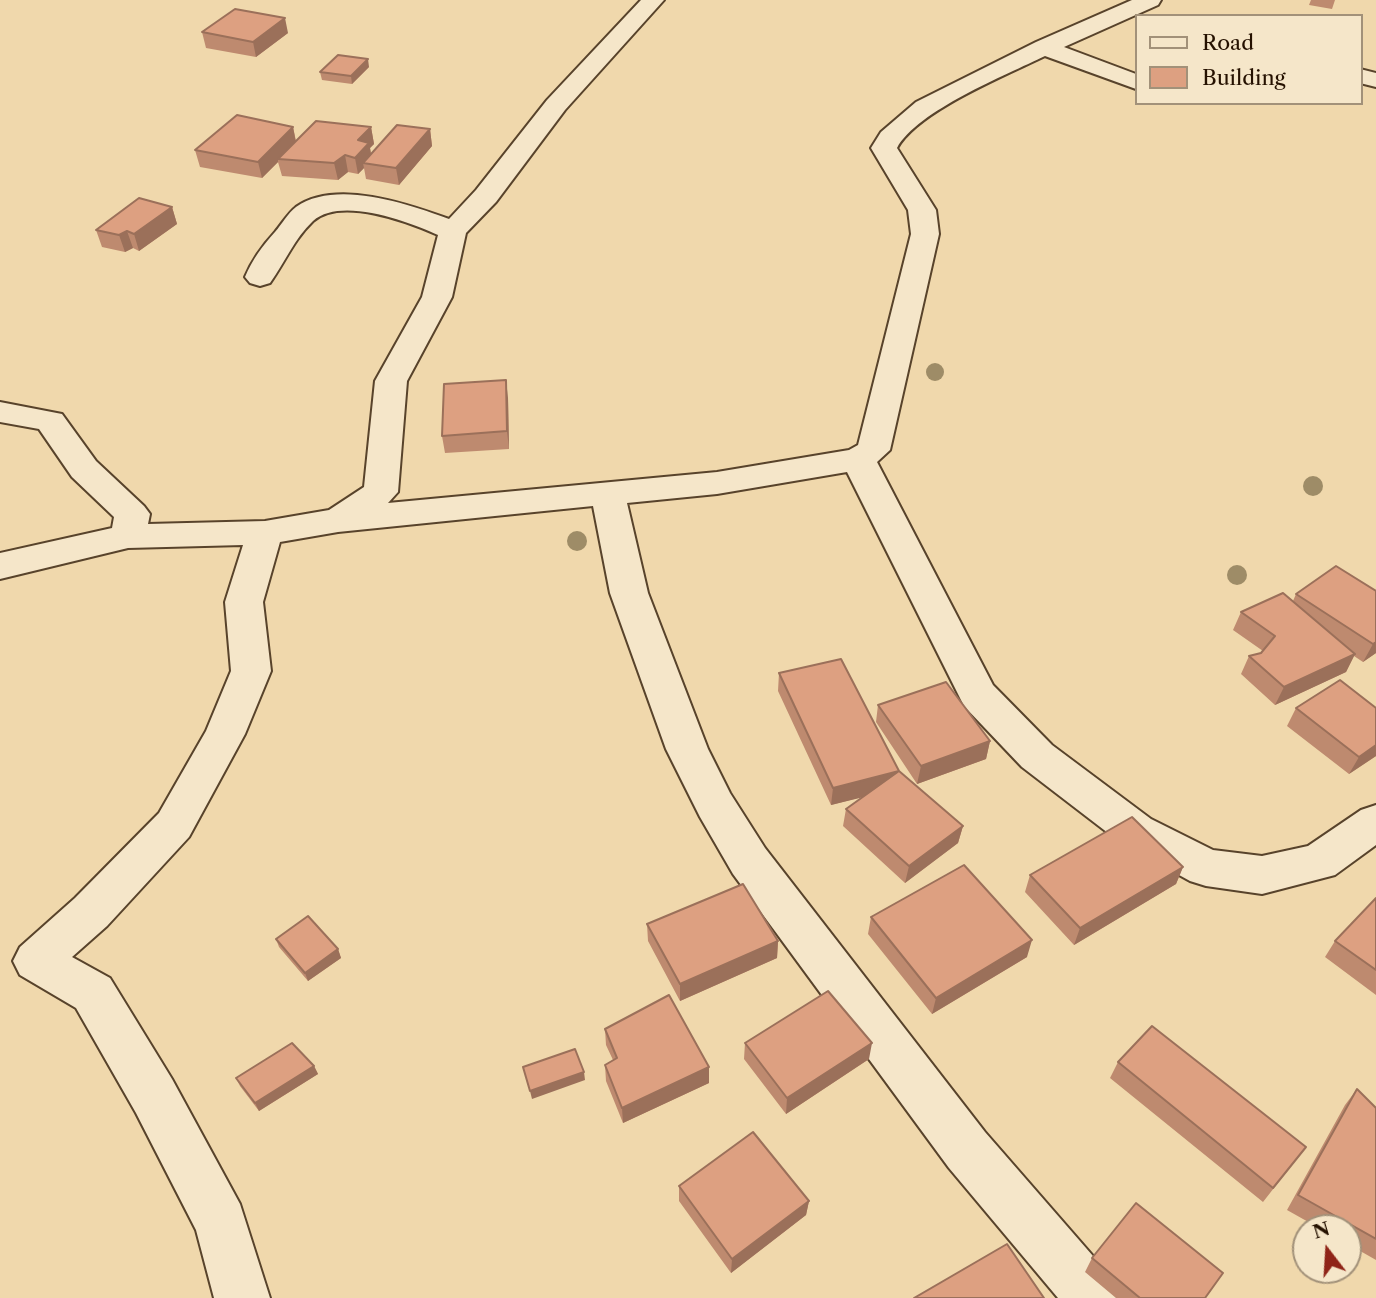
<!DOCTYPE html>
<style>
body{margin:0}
#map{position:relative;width:1376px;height:1298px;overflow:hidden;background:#f0d8ac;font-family:"Libre Caslon Text",serif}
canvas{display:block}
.legend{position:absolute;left:1135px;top:14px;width:228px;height:91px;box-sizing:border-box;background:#f5e6c9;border:2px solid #a29179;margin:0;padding:9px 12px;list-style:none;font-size:21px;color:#251100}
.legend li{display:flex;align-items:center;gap:14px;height:35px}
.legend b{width:35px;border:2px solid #a29179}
.north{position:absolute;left:1292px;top:1214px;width:70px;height:70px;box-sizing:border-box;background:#f5e6c9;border:2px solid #a29179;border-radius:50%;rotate:343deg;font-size:19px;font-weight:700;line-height:28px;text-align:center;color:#251100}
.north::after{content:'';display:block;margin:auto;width:24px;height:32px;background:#8f2418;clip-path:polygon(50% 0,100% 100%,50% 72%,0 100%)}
</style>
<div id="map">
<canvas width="1376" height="1298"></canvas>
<ul class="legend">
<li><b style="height:9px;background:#f5e6c9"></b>Road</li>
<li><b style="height:19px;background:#dda081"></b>Building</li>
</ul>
<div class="north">N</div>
</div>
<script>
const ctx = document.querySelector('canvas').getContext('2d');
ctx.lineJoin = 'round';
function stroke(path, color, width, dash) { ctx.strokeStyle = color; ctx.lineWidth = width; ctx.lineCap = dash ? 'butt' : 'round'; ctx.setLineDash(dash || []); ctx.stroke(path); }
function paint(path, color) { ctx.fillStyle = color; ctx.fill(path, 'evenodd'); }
const minor = new Path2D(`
 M 641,0 L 664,0 L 565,110 L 496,202 L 466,233 L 452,297 L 407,381 L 398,492 L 388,503 L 717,472 L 849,450 L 858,445 L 911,234 L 908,210 L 871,148 L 881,132 L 916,102 L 1036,42 L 1132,0 L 1161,0 L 1158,5 L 1064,47 L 1136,74 L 1136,89 L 1045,56 C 1006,75 917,111 897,148 L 936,210 L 939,234 L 890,450 L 877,462 L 993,685 L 1052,745 L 1151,819 L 1213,850 L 1262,856 L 1308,846 L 1361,810 L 1376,805 L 1376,845 L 1335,875 L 1262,894 L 1206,886 L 1190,881 L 1121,843 L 1022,767 L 964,706 L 847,472 L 717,494 L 627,503 L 648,593 L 708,749 L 730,793 L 765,848 L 985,1132 L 1113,1279 L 1122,1298 L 1058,1298 L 949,1168 L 733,874 L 700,817 L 666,749 L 610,593 L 593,506 L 338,532 L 280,542 L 263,602 L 271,671 L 245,734 L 189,837 L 107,926 L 72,957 L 110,978 L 172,1079 L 240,1204 L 270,1298 L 214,1298 L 196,1230 L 136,1113 L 76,1008 L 20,975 L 13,961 L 20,947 L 75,898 L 159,813 L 206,731 L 231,671 L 225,602 L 243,545 L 128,548 L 0,579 L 0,553 L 112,528 L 114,517 L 72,477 L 39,429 L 0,422 L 0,402 L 62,414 L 96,461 L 144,506 L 150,514 L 148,524 L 265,521 L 329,510 L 364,487 L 375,381 L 422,297 L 438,235 C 409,222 341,196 313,221 C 294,239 285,262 270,283 L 260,286 L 250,283 L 245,277 C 252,260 263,245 275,232 C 282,224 288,213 296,207 C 336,179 408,204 449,219 L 476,190 L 547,100 Z
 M 1360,69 L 1376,73 L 1376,87 L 1360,83 Z`);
stroke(minor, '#58432b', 4);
paint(minor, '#f5e6c9');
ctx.fillStyle = '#9e8c67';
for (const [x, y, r] of [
 [935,372,9],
 [1313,486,10],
 [577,541,10],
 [1237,575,10]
]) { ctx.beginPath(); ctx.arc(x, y, r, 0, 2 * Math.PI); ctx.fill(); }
paint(new Path2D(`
 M 1311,0 L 1335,0 L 1332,9 L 1309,5 Z
 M 202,32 L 288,33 L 256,57 L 206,48 Z
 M 369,67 L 352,84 L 322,80 L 320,72 Z
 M 293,127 L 296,141 L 371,127 L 374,144 L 370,148 L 371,154 L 430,129 L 432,146 L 399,185 L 366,179 L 364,168 L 358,174 L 348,172 L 338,180 L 282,176 L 278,162 L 262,178 L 200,167 L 195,150 Z
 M 172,207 L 177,224 L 139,251 L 133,248 L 125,252 L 102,247 L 96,230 Z
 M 508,398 L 509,449 L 445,453 L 442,436 Z
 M 1376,591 L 1376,653 L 1363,662 L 1354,656 L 1346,672 L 1275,705 L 1241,674 L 1249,656 L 1261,653 L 1263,651 L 1233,630 L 1241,612 L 1293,601 L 1296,594 Z
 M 779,673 L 899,771 L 963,826 L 958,843 L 905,883 L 843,826 L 846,809 L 862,797 L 831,805 L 778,691 Z
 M 878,705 L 990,741 L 986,759 L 917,784 L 876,722 Z
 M 1296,708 L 1376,708 L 1376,756 L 1349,774 L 1287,726 Z
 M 1183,867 L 1176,884 L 1074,945 L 1025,892 L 1030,875 Z
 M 1376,898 L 1376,995 L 1325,957 L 1335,941 Z
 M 871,917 L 1027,957 L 932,1014 L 868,934 Z
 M 647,924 L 778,941 L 777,958 L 680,1001 L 648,941 Z
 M 276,939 L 338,949 L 341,958 L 308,981 L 279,947 Z
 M 605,1029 L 709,1083 L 623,1123 L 606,1081 L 605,1065 L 613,1060 L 606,1045 Z
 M 745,1043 L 869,1059 L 786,1114 L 744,1059 Z
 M 1118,1062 L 1306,1147 L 1263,1202 L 1110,1078 Z
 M 314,1066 L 318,1074 L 259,1111 L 240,1086 L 236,1078 Z
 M 1357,1089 L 1376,1108 L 1376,1260 L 1348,1244 L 1348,1228 L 1319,1228 L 1287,1210 L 1345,1105 Z
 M 679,1186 L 809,1201 L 806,1215 L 731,1273 L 679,1201 Z
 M 1092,1258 L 1205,1298 L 1116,1298 L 1085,1272 Z`), '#be8a6f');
paint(new Path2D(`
 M 285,18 L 288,33 L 256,57 L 253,42 Z
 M 368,59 L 369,67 L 352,84 L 351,76 Z
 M 293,127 L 296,143 L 278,159 L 278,162 L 262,178 L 258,162 Z
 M 371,127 L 374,144 L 370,148 L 372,160 L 363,163 L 364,168 L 358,174 L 355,158 L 358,140 Z
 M 430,129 L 432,146 L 399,185 L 396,168 Z
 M 345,155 L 348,172 L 338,180 L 334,163 Z
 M 172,207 L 177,224 L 139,251 L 134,234 Z
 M 127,231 L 133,248 L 125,252 L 119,235 Z
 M 506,380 L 508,398 L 509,449 L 507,431 Z
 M 1376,642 L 1376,653 L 1363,662 L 1373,644 Z
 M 1355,654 L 1346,672 L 1275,705 L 1284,687 Z
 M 990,741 L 986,759 L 917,784 L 921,766 Z
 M 1376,745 L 1376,756 L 1349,774 L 1359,757 Z
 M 899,771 L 896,789 L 831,805 L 833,788 Z
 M 963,826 L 958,843 L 905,883 L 909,866 Z
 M 1183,867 L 1176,884 L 1074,945 L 1080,928 Z
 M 1032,940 L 1027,957 L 932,1014 L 936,998 Z
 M 778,941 L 777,958 L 680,1001 L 680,984 Z
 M 338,949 L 341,958 L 308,981 L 305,973 Z
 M 872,1043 L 869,1059 L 786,1114 L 787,1098 Z
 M 314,1066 L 318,1074 L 259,1111 L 255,1103 Z
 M 709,1067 L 709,1083 L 623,1123 L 622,1108 Z
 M 584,1072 L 585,1080 L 532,1099 L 530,1091 Z
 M 809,1201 L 806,1215 L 731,1273 L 732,1259 Z`), '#9b705a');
const building = new Path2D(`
 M 235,9 L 285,18 L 253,42 L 202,32 Z
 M 338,55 L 368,59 L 351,76 L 320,72 Z
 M 237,115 L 293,127 L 258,162 L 195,150 Z
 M 316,121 L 371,127 L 358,140 L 369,143 L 355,158 L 345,155 L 334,163 L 278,159 Z
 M 397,125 L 430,129 L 396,168 L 363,163 Z
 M 139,198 L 172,207 L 134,234 L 127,231 L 119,235 L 96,230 Z
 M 506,380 L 507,431 L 442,436 L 444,384 Z
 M 1336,566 L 1376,591 L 1376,642 L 1373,644 L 1296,594 Z
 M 1283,593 L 1355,654 L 1284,687 L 1249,656 L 1261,653 L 1275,636 L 1241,612 Z
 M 841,659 L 899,771 L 833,788 L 779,673 Z
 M 1340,680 L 1376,708 L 1376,745 L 1359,757 L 1296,708 Z
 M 946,682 L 990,741 L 921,766 L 878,705 Z
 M 899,771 L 963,826 L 909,866 L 846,809 Z
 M 1132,817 L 1183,867 L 1080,928 L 1030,875 Z
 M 964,865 L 1032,940 L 936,998 L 871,917 Z
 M 743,884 L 778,941 L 680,984 L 647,924 Z
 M 1376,898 L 1376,970 L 1335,941 Z
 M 308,916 L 338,949 L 305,973 L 276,939 Z
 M 828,991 L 872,1043 L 787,1098 L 745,1043 Z
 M 669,995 L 709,1067 L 622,1108 L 605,1065 L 617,1058 L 605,1029 Z
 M 1152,1026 L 1306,1147 L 1273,1188 L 1118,1062 Z
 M 292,1043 L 314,1066 L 255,1103 L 236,1078 Z
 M 575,1049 L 584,1072 L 530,1091 L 523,1067 Z
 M 1357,1089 L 1376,1108 L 1376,1239 L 1298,1195 Z
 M 753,1132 L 809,1201 L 732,1259 L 679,1186 Z
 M 1136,1203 L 1223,1273 L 1205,1298 L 1140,1298 L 1092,1258 Z
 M 1007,1244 L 1044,1298 L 914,1298 Z`);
paint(building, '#dda081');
stroke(building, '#9b705a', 2);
</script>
